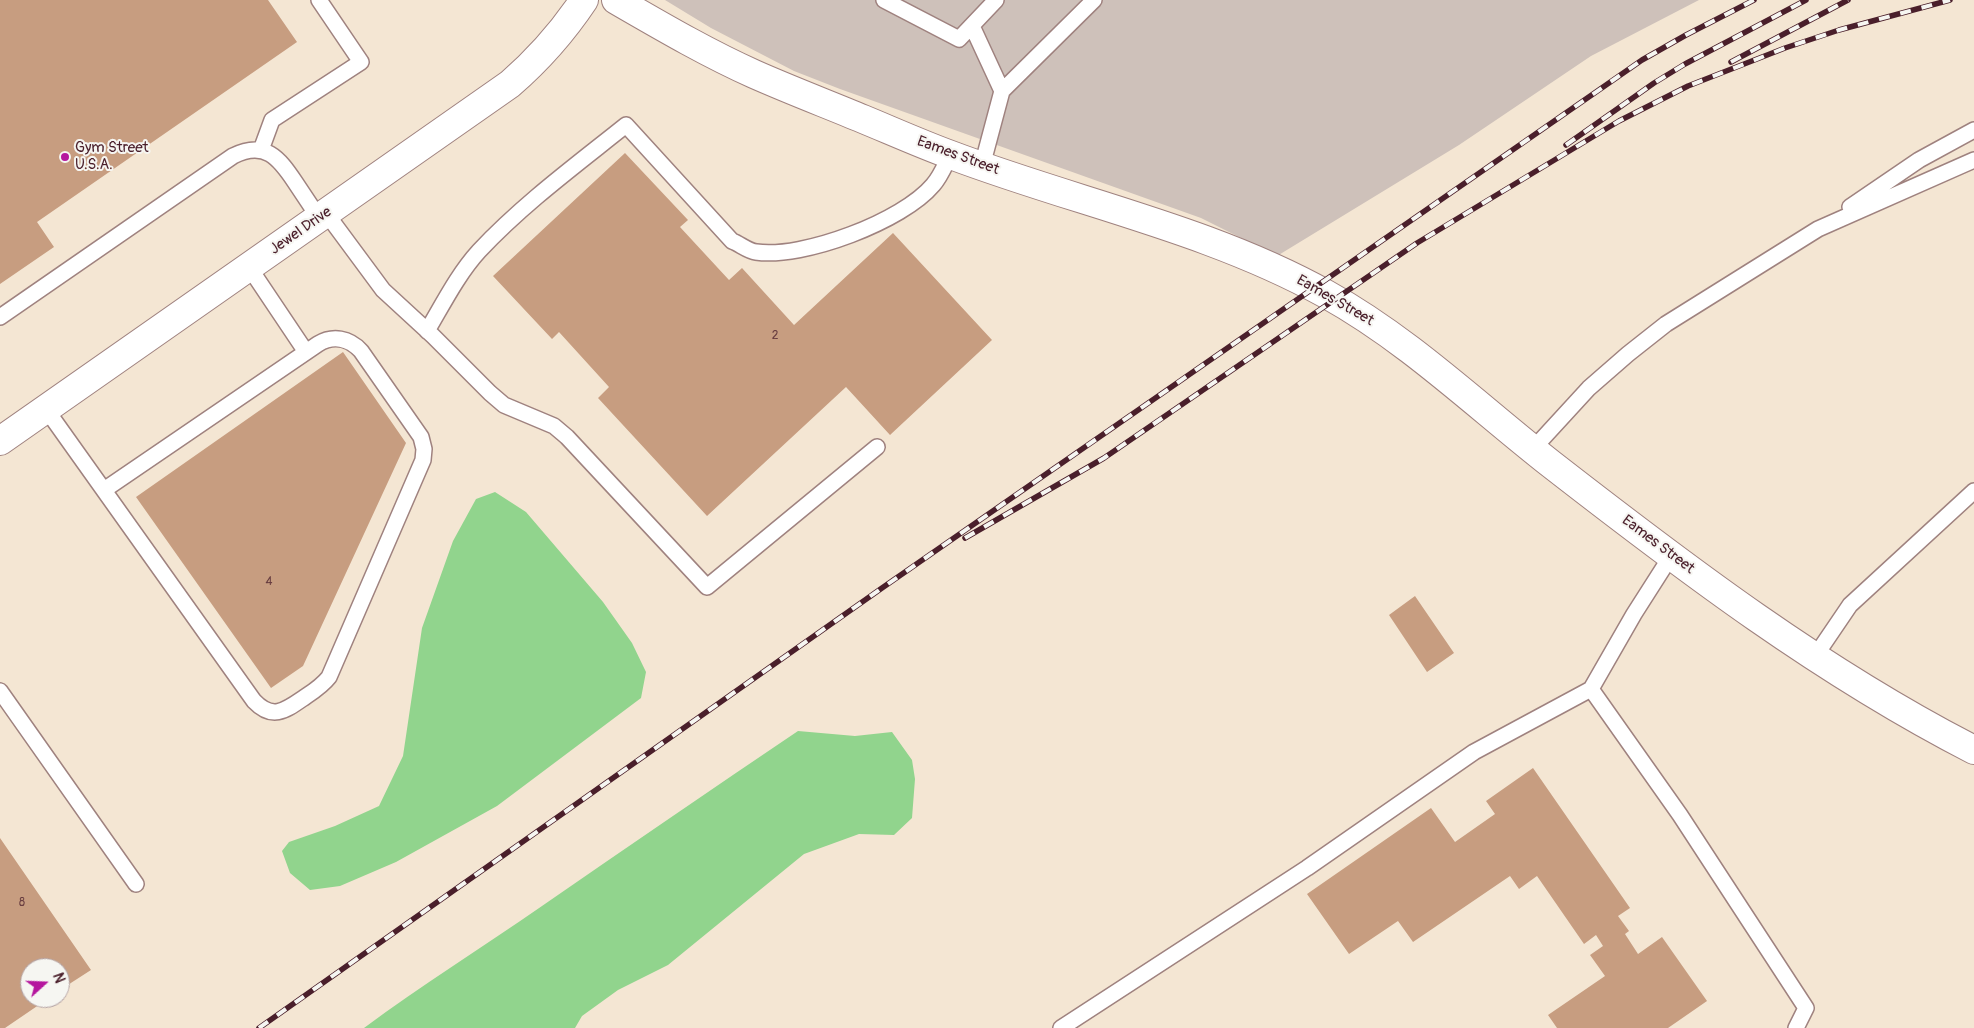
<!DOCTYPE html>
<style>
body{margin:0}
#map{position:relative;width:1974px;height:1028px;overflow:hidden;background:#f4e6d3;font-family:Pangolin,sans-serif}
canvas{display:block}
.north{position:absolute;left:20px;top:958px;width:50px;height:50px;box-sizing:border-box;background:#f6f6f2;border:1px solid #b1a0a2;border-radius:50%;rotate:70deg;font-size:14px;font-weight:700;line-height:20px;text-align:center;color:#4a1f2b}
.north::after{content:'';display:block;margin:auto;width:18px;height:22px;background:#b5179e;clip-path:polygon(50% 0,100% 100%,50% 72%,0 100%)}
</style>
<div id="map">
<canvas width="1974" height="1028"></canvas>
<div class="north">N</div>
</div>
<script>
const ctx = document.querySelector('canvas').getContext('2d');
ctx.lineJoin = 'round';
function paint(path, color) { ctx.fillStyle = color; ctx.fill(path, 'evenodd'); }
function stroke(path, color, width, dash) { ctx.strokeStyle = color; ctx.lineWidth = width; ctx.lineCap = dash ? 'butt' : 'round'; ctx.setLineDash(dash || []); ctx.stroke(path); }
function drawText(font, color, halo, rows, align = 'center') {
  ctx.font = font + ' Pangolin,sans-serif'; ctx.lineWidth = 4; ctx.setLineDash([]); ctx.textBaseline = 'middle'; ctx.strokeStyle = halo; ctx.fillStyle = color; for (const [text, x, y, turn = 0] of rows) {
    ctx.save(); ctx.translate(x, y); ctx.rotate((+turn || 0) * Math.PI / 180); ctx.textAlign = isNaN(turn) ? turn : align; if (halo) ctx.strokeText(text, 0, 0); ctx.fillText(text, 0, 0); ctx.restore();
  }
}
paint(new Path2D(`
 M 665,0 L 1699,0 L 1591,56 L 1459,145 L 1277,256 L 1201,218 L 840,89 L 794,71 L 711,28 Z`), '#cec1ba');
paint(new Path2D(`
 M 495,492 L 526,512 L 603,602 L 632,643 L 646,672 L 641,698 L 497,806 L 396,862 L 340,886 L 310,890 L 290,873 L 282,851 L 289,842 L 335,826 L 379,806 L 403,756 L 422,628 L 453,541 L 476,499 Z
 M 798,731 L 855,736 L 892,732 L 912,760 L 915,779 L 912,818 L 894,835 L 859,834 L 804,854 L 668,965 L 618,990 L 582,1016 L 575,1028 L 364,1028 C 422,985 483,947 542,906 C 627,847 712,789 798,731 Z`), '#91d48d');
paint(new Path2D(`
 M 0,0 L 268,0 L 297,42 L 37,222 L 54,247 L 0,284 Z
 M 625,153 L 688,220 L 680,227 L 729,280 L 742,268 L 794,325 L 893,233 L 992,340 L 890,435 L 846,387 L 707,516 L 598,398 L 609,387 L 559,332 L 552,339 L 493,276 Z
 M 343,352 L 406,443 L 303,666 L 271,688 L 136,497 Z
 M 1415,596 L 1454,653 L 1427,672 L 1389,615 Z
 M 1533,768 L 1630,908 L 1618,916 L 1629,931 L 1625,934 L 1638,954 L 1662,937 L 1707,1001 L 1668,1028 L 1557,1028 L 1548,1015 L 1605,976 L 1590,955 L 1603,946 L 1596,935 L 1584,944 L 1537,876 L 1519,889 L 1510,876 L 1413,942 L 1398,921 L 1349,954 L 1307,894 L 1431,808 L 1455,842 L 1495,814 L 1486,801 Z
 M 0,838 L 91,970 L 60,990 L 60,968 L 30,968 L 30,998 L 49,998 L 5,1028 L 0,1028 Z`), '#c79d80');
const service = new Path2D(`
 M 884,0 L 959,39 L 996,0
 M 972,26 L 1002,91 L 982,166
 M 1002,91 L 1094,0
 M 261,150 L 272,120 L 361,62 L 319,0
 M 1850,207 L 1919,160 L 1974,130
 M 326,213 L 383,290 L 433,336 L 490,393 L 504,405 L 554,426 L 567,437 L 707,587 L 877,447
 M 249,267 L 306,352
 M 0,317 L 233,156 C 265,140 279,158 295,182 C 303,194 311,206 319,218
 M 427,331 C 443,304 458,274 479,251 C 523,204 576,165 626,125 L 732,241 C 740,244 748,251 756,252 C 803,259 903,221 933,185 C 941,176 945,165 950,155
 M 46,409 L 254,701 C 273,721 286,710 305,697 C 314,691 322,686 329,677 L 423,460 L 424,449 L 421,437 L 361,351 C 349,338 333,335 318,344 L 104,490
 M 1533,449 L 1589,388 L 1628,354 L 1666,324 L 1818,229 L 1974,160
 M 1671,556 L 1634,614 L 1591,689 L 1680,815 L 1806,1008 L 1796,1028
 M 1814,658 L 1850,605 L 1974,491
 M 0,691 L 136,884
 M 1061,1028 L 1307,868 L 1474,752 L 1591,689`);
const minor = new Path2D(`
 M 0,441 L 510,84 C 540,58 562,33 584,0`);
const secondary = new Path2D(`
 M 616,0 C 661,26 707,53 754,74 C 790,90 827,104 863,119 C 892,131 921,144 951,155 C 1075,202 1209,229 1326,294 C 1409,340 1477,406 1551,464 C 1686,569 1822,672 1974,750`);
stroke(service, '#9f827f', 18);
stroke(minor, '#9f827f', 30);
stroke(secondary, '#9f827f', 30);
stroke(service, '#fff', 15);
stroke(minor, '#fff', 28);
stroke(secondary, '#fff', 28);
const rail = new Path2D(`
 M 1731,62 L 1848,0
 M 1566,145 L 1654,83 L 1685,64 L 1806,0
 M 965,538 L 1104,458 L 1417,243 L 1619,121 L 1688,86 L 1785,48 L 1839,30 L 1950,0
 M 259,1028 L 882,588 L 1642,60 L 1686,35 L 1754,0`);
stroke(rail, '#4a1f2b', 5.5);
stroke(rail, '#f6f6f2', 4, [11]);
for (const [x, y, r, color] of [
 [65,157,5,"#b5179e"]
]) { const dot = new Path2D(); dot.arc(x, y, r, 0, 2 * Math.PI); ctx.fillStyle = color; ctx.fill(dot); stroke(dot, '#f6f6f2', 2); }
drawText('12px', '#693e40', null, [
 ["2",775,336],
 ["4",269,582],
 ["8",22,903]
]);
drawText('15px', '#4a1f2b', '#f6f6f2', [
 ["Gym Street",75,148],
 ["U.S.A.",75,165]
], 'left');
drawText('15px', '#4a1f2b', '#f6f6f2', [
 ["Eames Street",958,156,20],
 ["Jewel Drive",301,231,-35],
 ["Eames Street",1335,301,30],
 ["Eames Street",1658,545,37]
]);
</script>
